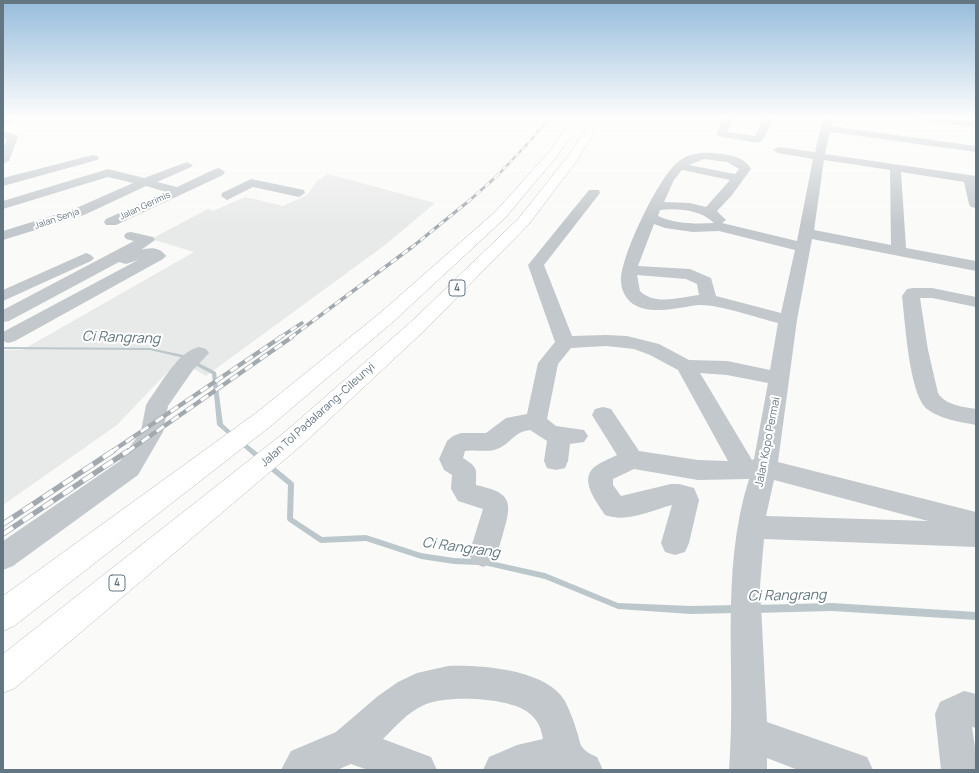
<!DOCTYPE html>
<meta charset="utf-8">
<style>
body{margin:0}
#map{position:relative;width:979px;height:773px;overflow:hidden;background:#fafaf8;font-family:Manrope,sans-serif}
canvas{display:block}
.frame{position:absolute;inset:0;border:4px solid #657683;pointer-events:none}
</style>
<div id="map">
<canvas width="979" height="773"></canvas>
<div class="frame"></div>
</div>
<script>
const ctx = document.querySelector('canvas').getContext('2d');
ctx.lineJoin = 'round';
function paint(path, color) { ctx.fillStyle = color; ctx.fill(path, 'evenodd'); }
function stroke(path, color, width, dash) { ctx.strokeStyle = color; ctx.lineWidth = width; ctx.lineCap = dash ? 'butt' : 'round'; ctx.setLineDash(dash || []); ctx.stroke(path); }
function drawText(font, color, halo, rows, align = 'center') {
  ctx.font = font + ' Manrope,sans-serif'; ctx.lineWidth = 4; ctx.setLineDash([]); ctx.textBaseline = 'middle'; ctx.strokeStyle = halo; ctx.fillStyle = color; for (const [text, x, y, turn = 0] of rows) {
    ctx.save(); ctx.translate(x, y); ctx.rotate((+turn || 0) * Math.PI / 180); ctx.textAlign = isNaN(turn) ? turn : align; if (halo) ctx.strokeText(text, 0, 0); ctx.fillText(text, 0, 0); ctx.restore();
  }
}
paint(new Path2D(`
 M 328,174 L 435,203 L 385,245 L 206,376 L 179,360 L 117,425 L 3,505 L 3,350 L 22,350 L 194,252 L 151,239 L 208,209 L 213,211 L 245,197 L 283,206 L 307,195 L 317,181 Z`), '#e8e9e9');
paint(new Path2D(`
 M 3,347 L 150,348 L 183,355 L 216,372 L 223,424 L 236,436 L 235,437 L 231,437 L 217,425 L 212,374 L 180,357 L 150,350 L 3,349 Z
 M 241,440 L 243,441 L 263,457 L 264,459 L 263,461 L 259,461 L 239,443 L 238,442 L 239,441 Z
 M 266,463 L 270,463 L 293,482 L 294,484 L 293,518 L 322,537 L 366,535 L 421,553 L 454,558 L 478,559 L 480,560 L 481,562 L 480,564 L 478,565 L 454,564 L 421,559 L 366,541 L 321,543 L 319,542 L 288,521 L 287,519 L 288,485 L 266,467 L 265,465 Z
 M 486,560 L 545,573 L 618,603 L 691,606 L 736,605 L 739,607 L 740,609 L 739,611 L 736,613 L 691,614 L 618,609 L 545,579 L 484,565 L 483,563 L 484,561 Z
 M 832,603 L 976,612 L 976,620 L 832,611 L 754,613 L 751,611 L 750,609 L 751,607 L 754,605 Z`), '#bbc7cb');
const highway = new Path2D(`
 M 573,118 L 583,118 L 557,156 L 505,218 L 394,321 L 272,425 L 14,626 L 3,631 L 3,596 L 256,413 L 380,313 L 495,212 L 549,152 Z
 M 593,118 L 603,118 L 578,159 L 529,224 L 426,329 L 303,444 L 15,688 L 3,693 L 3,654 L 285,432 L 412,321 L 519,218 L 569,155 Z`);
stroke(highway, '#b4b9bd', 1);
paint(new Path2D(`
 M 22,118 L 20,120 L 3,125 L 3,119 Z
 M 722,118 L 732,118 L 728,132 L 755,136 L 764,118 L 774,118 L 763,140 L 758,143 L 718,136 L 717,134 Z
 M 823,118 L 833,118 L 831,126 L 976,146 L 976,152 L 830,132 L 825,154 L 976,176 L 976,208 L 971,207 L 969,204 L 964,182 L 901,172 L 906,248 L 976,261 L 976,271 L 812,239 L 797,320 L 778,462 L 976,512 L 976,547 L 764,539 L 760,586 L 767,722 L 867,757 L 873,770 L 798,770 L 767,758 L 767,770 L 729,770 C 737,672 719,574 749,479 L 698,480 L 634,469 L 613,479 L 613,485 L 621,496 L 671,484 L 679,484 L 694,488 L 699,500 L 689,543 L 685,552 L 675,555 L 665,552 L 661,543 L 672,505 C 649,511 628,523 605,515 C 596,501 577,478 597,465 C 603,461 611,458 617,455 L 592,415 L 595,409 L 603,407 L 611,409 L 639,451 L 698,460 L 728,461 L 678,370 L 650,355 L 634,349 L 606,346 L 571,348 L 558,364 L 547,419 L 556,426 L 584,430 L 588,436 L 584,442 L 570,444 L 568,461 L 565,468 L 556,470 L 547,468 L 544,461 L 547,441 L 530,430 C 513,432 511,444 497,449 C 487,453 475,449 465,451 L 463,458 C 479,468 476,469 476,485 C 507,492 514,498 504,530 C 501,541 498,552 493,563 L 483,567 L 473,563 L 469,554 L 483,509 L 458,501 L 451,489 L 452,475 L 444,470 L 439,459 L 447,441 L 453,436 L 461,433 L 486,433 L 506,418 L 527,414 L 538,363 L 555,342 L 528,265 L 589,190 L 599,190 L 600,193 L 544,265 L 572,336 L 606,335 L 627,336 L 659,344 L 689,360 L 727,361 L 770,370 L 778,323 C 758,318 718,304 699,305 C 679,307 652,316 633,304 C 626,299 621,290 621,281 C 620,257 660,174 679,161 C 692,151 708,152 723,154 C 734,156 745,158 751,169 L 732,195 L 717,211 L 726,220 L 722,223 L 797,241 L 813,159 L 778,153 L 773,150 L 778,147 L 815,152 ZM 704,159 L 727,162 L 739,169 L 735,174 L 689,165 ZM 824,160 L 890,170 L 891,245 L 814,230 ZM 682,170 L 730,180 L 706,207 L 690,203 L 664,202 L 674,180 ZM 660,210 C 678,208 701,210 714,223 C 695,224 676,224 658,216 ZM 654,224 L 665,228 L 693,232 L 719,231 L 795,250 L 781,313 L 716,296 L 711,278 L 690,269 L 638,266 ZM 637,275 L 686,279 L 697,284 L 699,295 C 680,297 655,306 640,291 ZM 700,373 L 727,375 L 768,383 L 754,459 L 752,460 ZM 774,480 L 928,521 L 766,516 Z
 M 914,118 L 944,118 L 974,122 L 976,123 L 976,127 L 919,121 Z
 M 3,131 L 17,135 L 18,137 L 9,161 L 3,164 L 3,148 L 7,139 L 3,137 Z
 M 93,155 L 97,156 L 99,158 L 97,160 L 3,186 L 3,178 Z
 M 187,162 L 193,165 L 191,167 L 157,182 L 177,187 L 215,169 L 219,168 L 225,172 L 223,175 L 116,225 L 106,225 L 104,222 L 106,219 L 166,192 L 146,186 L 84,215 L 3,240 L 3,231 L 74,209 L 133,183 L 108,177 L 3,209 L 3,201 L 108,169 L 144,178 Z
 M 251,179 L 304,190 L 305,193 L 299,197 L 253,187 L 227,200 L 221,196 L 222,193 Z
 M 131,232 L 153,237 L 155,240 L 141,250 C 150,247 160,247 166,256 L 163,259 L 15,341 L 8,343 L 3,341 L 3,332 L 138,260 L 126,264 L 119,262 L 9,321 L 3,322 L 3,310 L 134,241 L 126,239 L 124,236 L 126,233 Z
 M 86,253 L 91,255 L 94,258 L 91,261 L 3,301 L 3,290 Z
 M 913,288 L 932,288 L 976,297 L 976,307 L 932,298 L 920,298 L 928,350 L 938,393 C 945,405 963,407 976,409 L 976,425 C 960,422 940,419 927,409 C 909,394 905,320 902,296 L 907,289 Z
 M 199,347 L 206,349 L 209,353 L 193,370 L 168,406 L 163,432 L 138,475 L 13,566 L 3,570 L 3,541 L 120,461 L 141,431 L 146,405 L 149,400 C 162,383 177,352 199,347 Z
 M 448,666 C 481,665 546,669 565,701 C 570,711 574,722 577,732 C 579,736 579,743 582,747 C 586,752 592,755 597,757 L 603,770 L 483,770 L 489,757 L 517,745 L 543,739 C 541,728 538,720 529,713 C 510,697 444,694 422,706 C 407,713 395,727 383,739 L 431,757 L 437,770 L 368,770 L 351,764 L 337,770 L 281,770 L 291,751 L 336,732 L 378,696 L 398,682 L 417,673 Z
 M 964,691 L 976,694 L 976,728 L 972,727 L 976,754 L 976,770 L 941,770 L 935,714 L 940,702 Z`), '#c3c8cc');
paint(highway, '#fff');
const railFar4 = new Path2D(`
 M 497,176 L 531,140 L 549,118`);
const railFar3 = new Path2D(`
 M 411,248 L 470,200 L 498,175`);
const railFar2 = new Path2D(`
 M 279,338 L 302,323
 M 290,338 L 412,247`);
const railFar1 = new Path2D(`
 M 111,452 L 281,337
 M 127,452 L 292,337`);
const rail = new Path2D(`
 M 3,524 L 113,451
 M 3,534 L 128,451`);
stroke(railFar4, '#a2aab0', 2.5);
stroke(railFar3, '#a2aab0', 3);
stroke(railFar2, '#a2aab0', 3.5);
stroke(railFar1, '#a2aab0', 4.5);
stroke(rail, '#a2aab0', 5.5);
stroke(railFar4, '#fff', 1.5, [4.5]);
stroke(railFar3, '#fff', 2, [6]);
stroke(railFar2, '#fff', 2.5, [7]);
stroke(railFar1, '#fff', 3, [9]);
stroke(rail, '#fff', 4, [12]);
const sky = ctx.createLinearGradient(0, 0, 0, 226);
sky.addColorStop(0, '#96bcdc');
sky.addColorStop(0.52, '#fdfdfc');
sky.addColorStop(1, '#fdfdfc00');
ctx.fillStyle = sky;
ctx.fillRect(0, 0, 979, 226);
drawText('9px', '#657683', '#fff', [
 ["Jalan Gerimis",145,206,-25],
 ["Jalan Senja",57,219,-19]
]);
for (const [x, y, w] of [
 [457,288,16],
 [117,583,16]
]) { const box = new Path2D(); box.roundRect(x - w / 2, y - 8, w, 16, 3); ctx.fillStyle = '#fff'; ctx.fill(box); stroke(box, '#657683', 1); }
drawText('bold 10px', '#657683', null, [
 ["4",457,288],
 ["4",117,583]
]);
drawText('11px', '#657683', '#fff', [
 ["Jalan Tol Padalarang–Cileunyi",318,415,-42],
 ["Jalan Kopo Permai",768,442,-79]
]);
drawText('italic 14px', '#60757c', '#fff', [
 ["Ci Rangrang",121,338,2],
 ["Ci Rangrang",461,548,8],
 ["Ci Rangrang",787,596,-1]
]);
</script>
